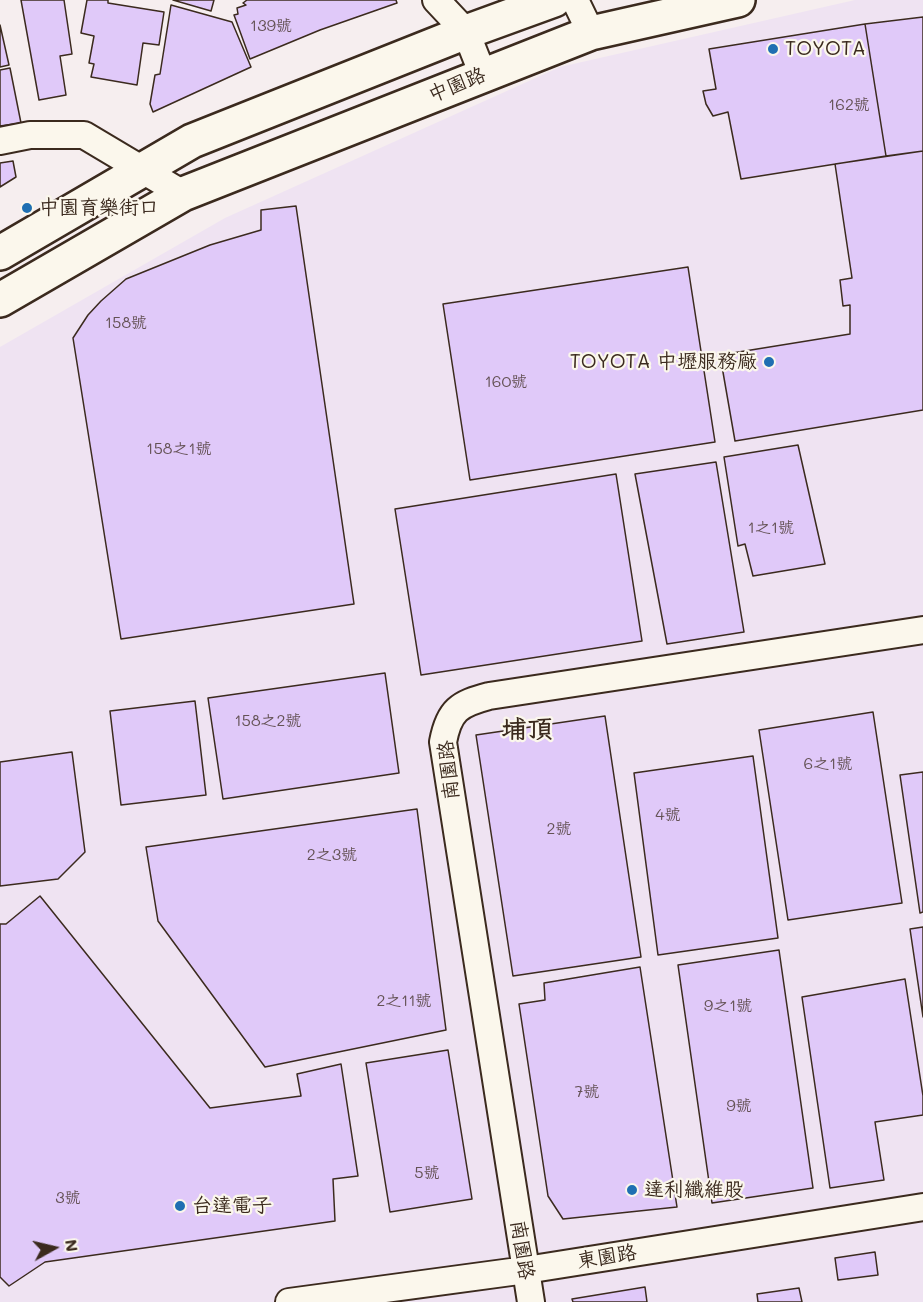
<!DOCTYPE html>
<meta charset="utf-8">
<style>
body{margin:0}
#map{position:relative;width:923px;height:1302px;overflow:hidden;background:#f6eeef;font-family:Mali,sans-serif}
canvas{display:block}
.north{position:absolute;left:24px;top:1218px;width:60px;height:60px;-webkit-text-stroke:4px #fbf7ec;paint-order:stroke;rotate:82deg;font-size:16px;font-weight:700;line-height:24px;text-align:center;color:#3b2a1e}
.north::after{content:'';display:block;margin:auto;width:21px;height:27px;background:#3b2a1e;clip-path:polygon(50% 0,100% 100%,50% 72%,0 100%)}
</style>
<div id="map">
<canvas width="923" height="1302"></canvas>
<div class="north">N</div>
</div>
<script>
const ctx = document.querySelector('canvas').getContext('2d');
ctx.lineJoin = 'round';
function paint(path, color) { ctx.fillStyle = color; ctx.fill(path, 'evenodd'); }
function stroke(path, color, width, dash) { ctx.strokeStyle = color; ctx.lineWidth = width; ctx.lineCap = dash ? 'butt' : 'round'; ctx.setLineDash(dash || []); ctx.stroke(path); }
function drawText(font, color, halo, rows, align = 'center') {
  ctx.font = font + ' Mali,"LXGW WenKai TC",sans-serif'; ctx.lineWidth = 4.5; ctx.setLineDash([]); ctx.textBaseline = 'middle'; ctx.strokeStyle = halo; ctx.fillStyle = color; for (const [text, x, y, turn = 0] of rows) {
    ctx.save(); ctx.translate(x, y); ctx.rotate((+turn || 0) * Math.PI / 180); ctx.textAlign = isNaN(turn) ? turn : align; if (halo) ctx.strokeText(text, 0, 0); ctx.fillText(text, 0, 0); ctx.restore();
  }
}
paint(new Path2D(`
 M 855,0 L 923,0 L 923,1302 L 0,1302 L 0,347 L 225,218 L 560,67 Z`), '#efe3f2');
const building = new Path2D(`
 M 21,0 L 64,0 L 72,54 L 60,56 L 66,95 L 39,100 Z
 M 87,0 L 108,0 L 108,3 L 164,12 L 159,45 L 143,43 L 137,85 L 91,77 L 94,64 L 89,63 L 94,36 L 81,33 Z
 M 173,0 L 214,0 L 211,11 Z
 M 247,0 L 396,0 L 397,3 L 320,30 L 250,59 L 234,15 L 238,14 L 237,8 L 246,5 L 243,3 Z
 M 171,5 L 232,22 L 251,67 L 153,112 L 150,104 L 155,75 L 160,74 Z
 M 923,17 L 923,151 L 886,156 L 865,24 Z
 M 865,24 L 886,156 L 741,179 L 728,112 L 713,116 L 706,104 L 703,91 L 716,89 L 709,49 Z
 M 0,25 L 9,65 L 0,67 Z
 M 10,68 L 21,123 L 0,126 L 0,70 Z
 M 923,151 L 923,410 L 735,441 L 720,355 L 850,334 L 850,305 L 843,306 L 840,280 L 852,278 L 835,164 Z
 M 13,161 L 16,177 L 0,187 L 0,163 Z
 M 296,206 L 354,604 L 121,639 L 73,338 L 88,315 L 101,301 L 126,279 L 210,245 L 261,230 L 261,210 Z
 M 688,267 L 715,442 L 470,480 L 443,304 Z
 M 798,445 L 825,564 L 753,576 L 745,544 L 738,546 L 724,457 Z
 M 716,462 L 744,632 L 667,644 L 635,474 Z
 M 616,474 L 642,641 L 421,675 L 395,509 Z
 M 385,673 L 399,773 L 223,799 L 208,698 Z
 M 195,701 L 206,795 L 121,805 L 110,711 Z
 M 873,712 L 902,903 L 788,920 L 759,730 Z
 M 605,716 L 641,957 L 513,976 L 476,735 Z
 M 72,752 L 85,852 L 58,879 L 0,886 L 0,762 Z
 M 753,756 L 778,938 L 658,955 L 634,773 Z
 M 923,772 L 923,912 L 920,913 L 900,775 Z
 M 417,809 L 446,1030 L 265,1067 L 158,921 L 146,847 Z
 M 40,896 L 210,1108 L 301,1096 L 297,1074 L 341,1064 L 358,1176 L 333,1179 L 335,1221 L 45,1262 L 9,1286 L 0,1277 L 0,924 L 6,924 Z
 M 923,927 L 923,1017 L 910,929 Z
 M 779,950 L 813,1188 L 712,1203 L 678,965 Z
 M 640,967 L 677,1207 L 563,1219 L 548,1196 L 519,1004 L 545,1000 L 544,983 Z
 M 905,979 L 923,1096 L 923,1115 L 875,1122 L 884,1180 L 830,1188 L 802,997 Z
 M 448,1050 L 472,1199 L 390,1212 L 366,1063 Z
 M 875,1252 L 878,1275 L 838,1280 L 835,1258 Z
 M 645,1287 L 647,1302 L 573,1302 L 572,1299 Z
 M 799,1288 L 802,1302 L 758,1302 L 757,1294 Z`);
paint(building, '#e0c9f9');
stroke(building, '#3b2a1e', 1.5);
const street = new Path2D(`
 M 436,0 L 466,32 L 483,75
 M 575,0 L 591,33
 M 0,141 L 30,135 L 84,135 L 183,194
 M 289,1302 L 526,1270 L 923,1207
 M 531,1302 L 443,742 C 449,710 459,704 489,696 L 923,630`);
const secondary = new Path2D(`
 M 0,253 L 192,141 L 466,32 L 554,0
 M 0,300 L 183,194 L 591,33 L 738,0`);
stroke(street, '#3b2a1e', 30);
stroke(secondary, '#3b2a1e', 38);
stroke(street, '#fbf7ec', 26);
stroke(secondary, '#fbf7ec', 33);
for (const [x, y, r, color] of [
 [773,49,6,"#1f6fb2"],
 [27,208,6,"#1f6fb2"],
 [769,362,6,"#1f6fb2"],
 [632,1190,6,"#1f6fb2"],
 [180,1206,6,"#1f6fb2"]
]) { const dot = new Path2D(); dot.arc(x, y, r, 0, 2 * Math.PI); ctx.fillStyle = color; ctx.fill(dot); stroke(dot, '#fbf7ec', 2); }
drawText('16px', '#645255', null, [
 ["139號",271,26],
 ["162號",849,105],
 ["158號",126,323],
 ["160號",506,382],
 ["158之1號",179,449],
 ["1之1號",771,528],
 ["158之2號",268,721],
 ["6之1號",828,764],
 ["4號",668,815],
 ["2號",559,829],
 ["2之3號",332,855],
 ["2之11號",404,1001],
 ["9之1號",728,1006],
 ["7號",587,1092],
 ["9號",739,1106],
 ["5號",427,1173],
 ["3號",68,1198]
]);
drawText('20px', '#3b2a1e', '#fbf7ec', [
 ["TOYOTA",785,49],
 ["中園育樂街口",39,208],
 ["TOYOTA 中壢服務廠",757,362,"right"],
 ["達利纖維股",644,1190],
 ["台達電子",192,1206]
], 'left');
drawText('20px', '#3b2a1e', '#fbf7ec', [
 ["中園路",457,85,-22],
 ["南園路",449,770,-96],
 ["南園路",522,1250,81],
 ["東園路",607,1257,-9]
]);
drawText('bold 26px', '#3b2a1e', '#fbf7ec', [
 ["埔頂",527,730]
]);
</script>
